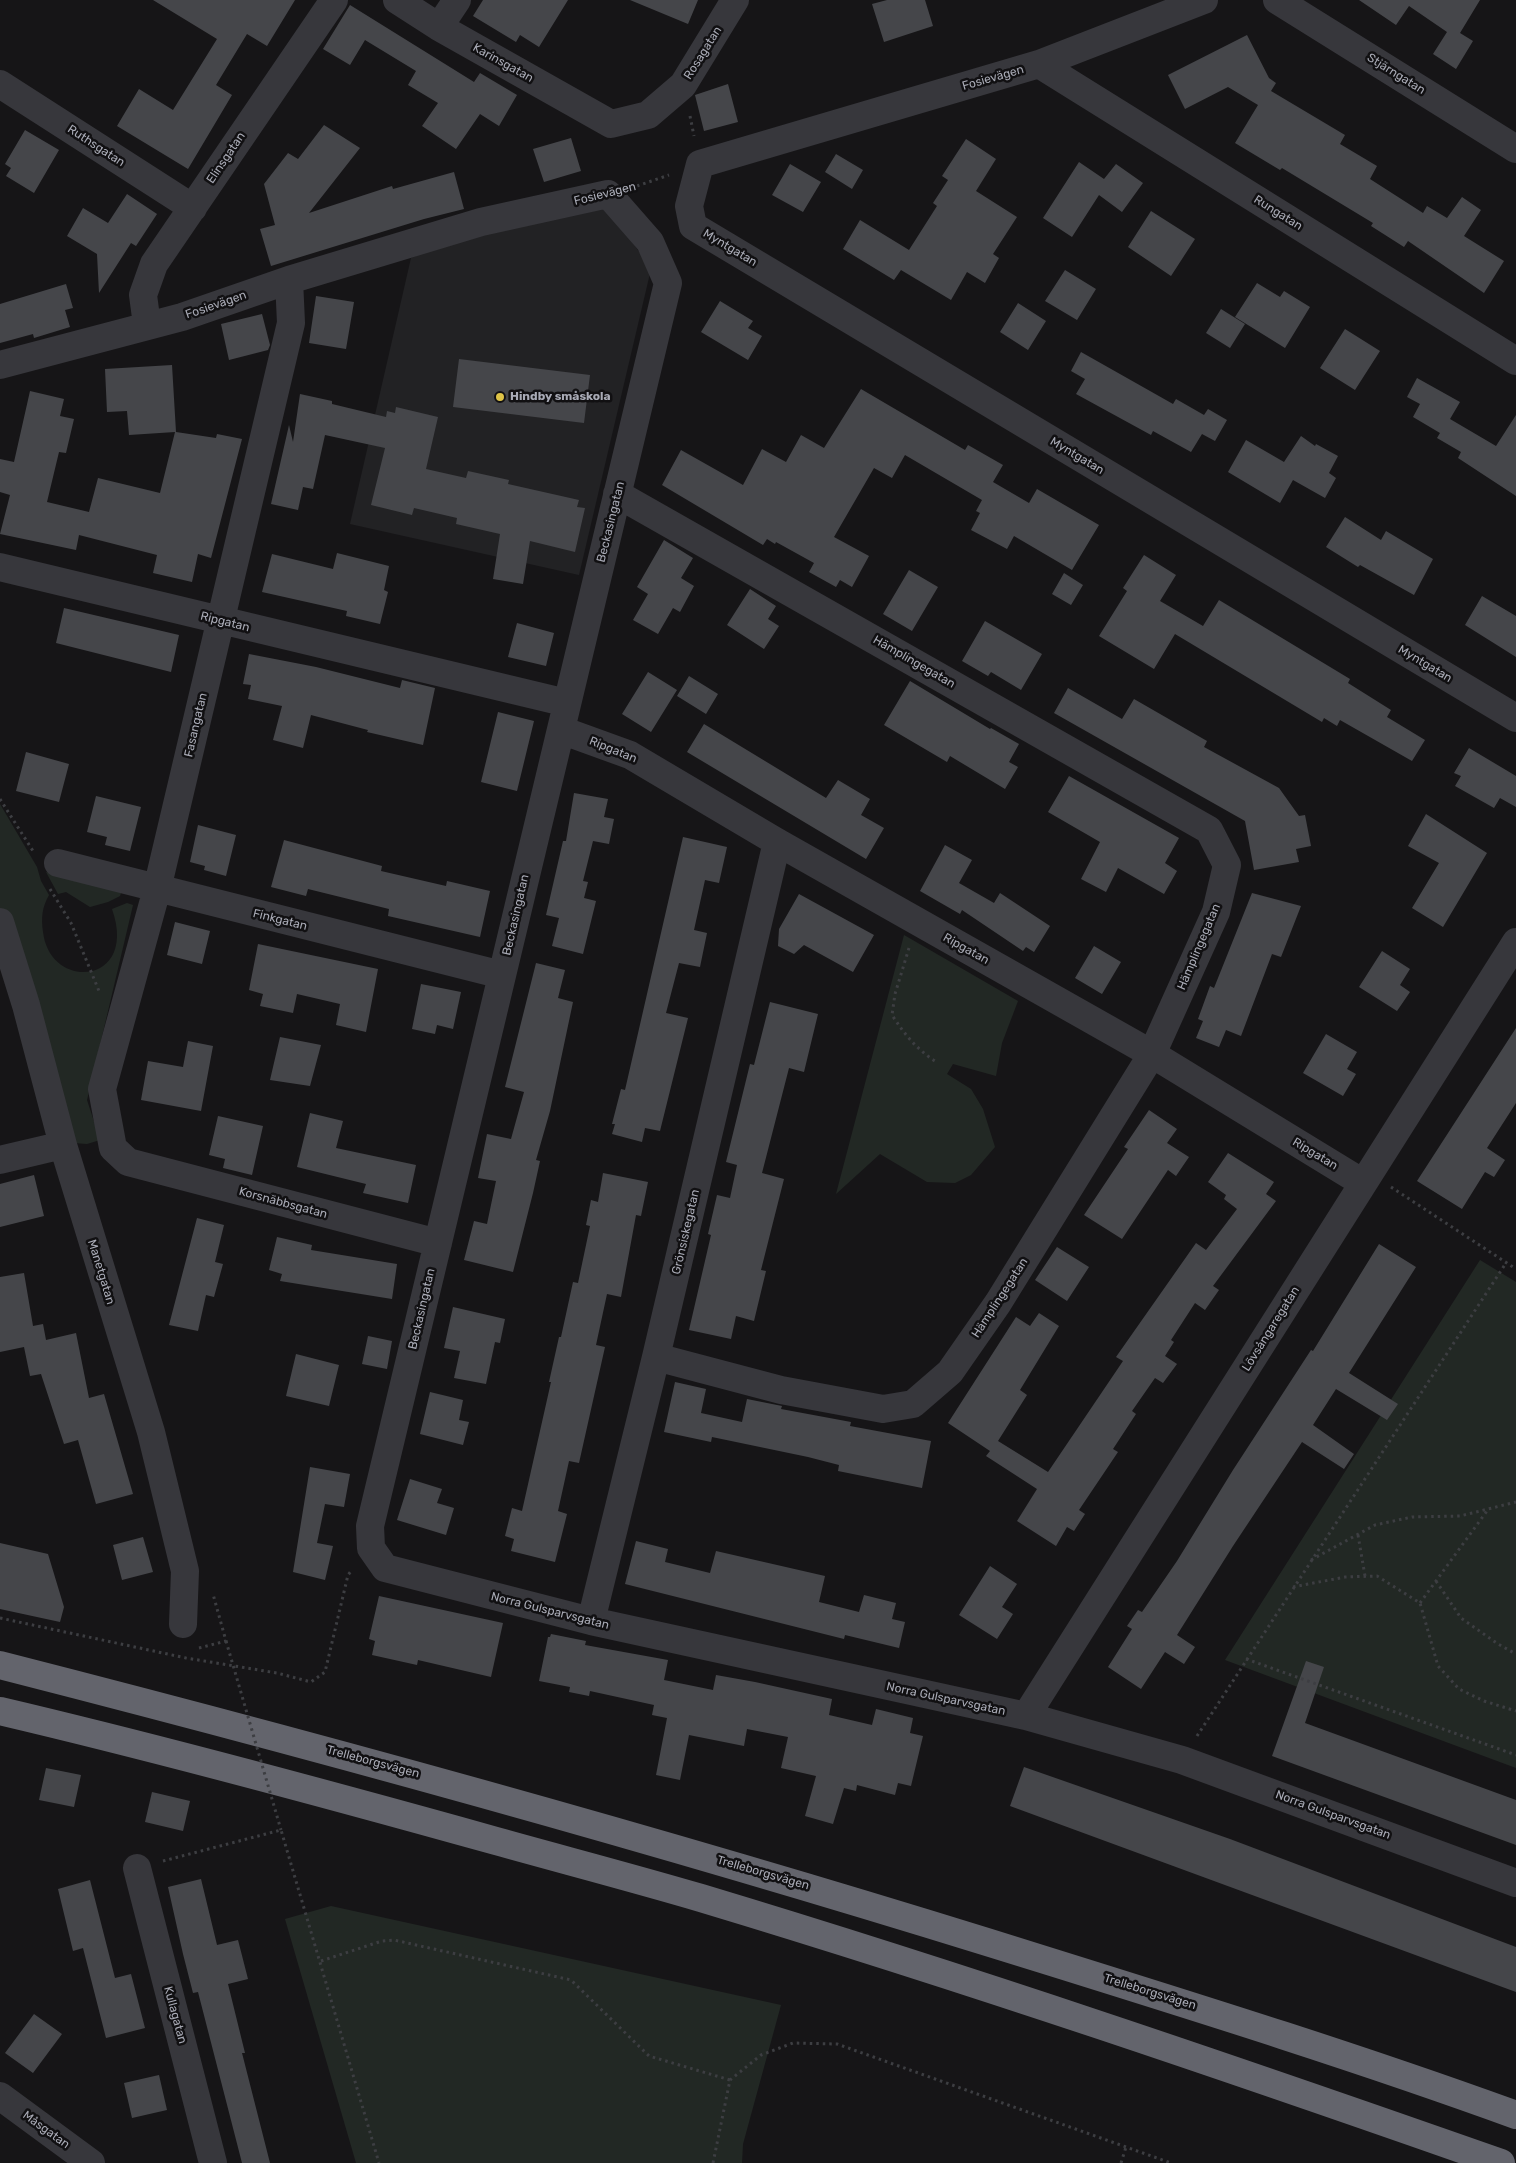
<!DOCTYPE html>
<meta charset="utf-8">
<style>
body{margin:0}
canvas{display:block;background:#161517}
</style>
<canvas width="1516" height="2163"></canvas>
<script>
const ctx = document.querySelector('canvas').getContext('2d');
ctx.lineJoin = 'round';
function paint(path, color) { ctx.fillStyle = color; ctx.fill(path, 'evenodd'); }
function stroke(path, color, width, dash) { ctx.strokeStyle = color; ctx.lineWidth = width; ctx.lineCap = dash ? 'butt' : 'round'; ctx.setLineDash(dash || []); ctx.stroke(path); }
function drawText(font, color, halo, rows, align = 'center') {
  ctx.font = font + ' Rubik,sans-serif'; ctx.lineWidth = 5; ctx.setLineDash([]); ctx.textBaseline = 'middle'; ctx.strokeStyle = halo; ctx.fillStyle = color; for (const [text, x, y, turn = 0] of rows) {
    ctx.save(); ctx.translate(x, y); ctx.rotate((+turn || 0) * Math.PI / 180); ctx.textAlign = isNaN(turn) ? turn : align; if (halo) ctx.strokeText(text, 0, 0); ctx.fillText(text, 0, 0); ctx.restore();
  }
}
paint(new Path2D(`
 M 604,201 L 651,269 L 579,575 L 350,524 L 411,258 L 479,227 Z`), '#222224');
paint(new Path2D(`
 M 0,804 L 37,867 L 41,881 L 49,895 C 42,907 41,918 43,932 C 50,992 139,985 112,909 L 127,903 L 133,905 L 87,1100 L 100,1140 L 87,1144 L 74,1143 L 9,929 L 0,908 Z
 M 46,872 L 117,890 L 121,893 L 120,896 L 108,902 L 90,907 L 66,892 L 58,894 Z
 M 904,935 L 1018,1001 L 1002,1043 L 996,1076 L 953,1064 L 947,1074 L 971,1089 L 983,1109 L 995,1147 L 971,1175 L 955,1183 L 927,1182 L 880,1154 L 836,1194 Z
 M 1480,1260 L 1516,1282 L 1516,1768 L 1225,1660 Z
 M 331,1906 L 781,2005 L 743,2144 L 742,2163 L 356,2163 L 285,1919 Z`), '#222824');
paint(new Path2D(`
 M 153,0 L 295,0 L 267,46 L 247,34 L 216,85 L 232,95 L 188,169 L 117,126 L 139,89 L 173,110 L 217,39 Z
 M 483,0 L 568,0 L 539,47 L 520,35 L 516,42 L 473,16 Z
 M 630,0 L 698,0 L 688,24 Z
 M 887,0 L 925,0 L 933,26 L 884,42 L 872,4 Z
 M 1359,0 L 1480,0 L 1460,33 L 1473,41 L 1456,69 L 1433,54 L 1447,32 L 1409,6 L 1396,25 Z
 M 350,5 L 474,82 L 480,73 L 517,95 L 499,126 L 480,114 L 456,149 L 422,126 L 438,103 L 408,85 L 416,71 L 365,40 L 350,65 L 323,49 Z
 M 1247,35 L 1269,78 L 1276,83 L 1271,91 L 1345,135 L 1340,144 L 1377,166 L 1370,179 L 1423,213 L 1427,206 L 1447,218 L 1462,197 L 1481,210 L 1464,236 L 1504,261 L 1484,293 L 1408,241 L 1404,247 L 1371,226 L 1373,223 L 1282,168 L 1280,170 L 1235,143 L 1258,105 L 1228,87 L 1185,109 L 1168,75 Z
 M 728,84 L 738,122 L 704,131 L 695,95 Z
 M 324,125 L 360,148 L 309,213 L 392,186 L 393,189 L 454,172 L 464,209 L 424,219 L 271,266 L 260,229 L 275,225 L 264,184 L 288,153 L 298,159 Z
 M 25,130 L 59,150 L 34,193 L 6,176 L 11,168 L 5,164 Z
 M 571,138 L 581,171 L 544,182 L 533,149 Z
 M 966,139 L 996,159 L 976,191 L 1017,217 L 993,254 L 999,258 L 985,283 L 967,272 L 951,300 L 901,270 L 894,280 L 843,249 L 860,220 L 909,250 L 937,206 L 933,203 L 948,180 L 942,176 Z
 M 836,154 L 863,170 L 852,189 L 825,172 Z
 M 1079,162 L 1104,179 L 1116,164 L 1143,183 L 1122,212 L 1099,195 L 1072,237 L 1043,218 Z
 M 790,164 L 821,182 L 803,212 L 772,195 Z
 M 127,194 L 157,214 L 136,246 L 131,243 L 99,293 L 97,254 L 67,236 L 83,208 L 108,223 Z
 M 1151,211 L 1195,239 L 1171,276 L 1128,247 Z
 M 1065,270 L 1096,289 L 1077,320 L 1045,301 Z
 M 1257,283 L 1280,297 L 1284,291 L 1310,307 L 1285,348 L 1235,317 Z
 M 66,284 L 73,308 L 65,310 L 70,327 L 34,338 L 33,334 L 0,343 L 0,304 Z
 M 316,296 L 354,302 L 346,349 L 309,343 Z
 M 720,301 L 753,321 L 748,328 L 762,336 L 748,360 L 701,332 Z
 M 1018,303 L 1046,321 L 1028,350 L 1000,332 Z
 M 1221,309 L 1245,324 L 1230,348 L 1206,333 Z
 M 262,314 L 270,345 L 268,350 L 229,360 L 221,324 Z
 M 1345,329 L 1380,351 L 1355,390 L 1320,368 Z
 M 1081,352 L 1173,404 L 1176,399 L 1204,415 L 1208,409 L 1227,420 L 1215,441 L 1202,434 L 1191,452 L 1153,431 L 1151,435 L 1076,394 L 1085,379 L 1071,371 Z
 M 459,359 L 590,375 L 584,423 L 453,407 Z
 M 172,365 L 176,432 L 216,438 L 217,434 L 242,439 L 211,558 L 198,554 L 192,582 L 153,573 L 157,555 L 79,535 L 76,550 L 0,534 L 10,495 L 0,492 L 0,459 L 14,462 L 30,391 L 64,399 L 60,416 L 74,419 L 66,453 L 59,452 L 47,502 L 89,512 L 98,478 L 160,493 L 175,432 L 129,435 L 127,411 L 107,412 L 105,369 Z
 M 1417,378 L 1460,402 L 1450,419 L 1496,446 L 1516,415 L 1516,496 L 1458,458 L 1461,452 L 1437,438 L 1440,433 L 1413,417 L 1420,404 L 1407,397 Z
 M 861,389 L 965,450 L 968,445 L 1003,465 L 993,482 L 1029,503 L 1037,489 L 1099,525 L 1072,570 L 1014,536 L 1007,549 L 971,530 L 980,513 L 976,511 L 982,500 L 905,455 L 892,478 L 874,468 L 834,537 L 869,556 L 852,587 L 840,580 L 836,587 L 809,572 L 814,563 L 776,542 L 775,544 L 767,539 L 763,545 L 662,485 L 681,450 L 743,485 L 762,449 L 786,462 L 801,435 L 824,448 Z
 M 300,394 L 332,401 L 332,404 L 386,417 L 387,411 L 395,413 L 396,407 L 438,417 L 426,469 L 466,478 L 468,471 L 509,480 L 508,484 L 579,500 L 577,507 L 585,508 L 575,552 L 530,541 L 523,584 L 493,579 L 500,534 L 456,524 L 457,518 L 414,508 L 412,515 L 371,505 L 385,448 L 325,435 L 313,489 L 303,487 L 298,510 L 271,504 L 289,425 L 293,442 Z
 M 1301,436 L 1315,446 L 1316,444 L 1338,456 L 1329,473 L 1336,478 L 1325,498 L 1293,480 L 1280,503 L 1228,472 L 1246,440 L 1284,462 Z
 M 1345,517 L 1381,540 L 1386,531 L 1433,559 L 1414,595 L 1360,565 L 1358,567 L 1326,547 Z
 M 664,540 L 693,558 L 681,578 L 694,586 L 680,612 L 673,608 L 658,634 L 633,620 L 648,594 L 637,587 Z
 M 337,553 L 389,566 L 384,590 L 388,592 L 380,624 L 346,616 L 347,611 L 262,592 L 272,554 L 333,569 Z
 M 1144,555 L 1176,575 L 1160,601 L 1203,626 L 1219,600 L 1350,679 L 1348,683 L 1391,710 L 1387,717 L 1425,740 L 1412,761 L 1340,720 L 1337,726 L 1324,718 L 1322,722 L 1175,634 L 1154,669 L 1099,636 L 1127,591 L 1123,588 Z
 M 909,570 L 938,587 L 912,631 L 883,614 Z
 M 1064,573 L 1083,585 L 1071,605 L 1052,594 Z
 M 750,589 L 776,606 L 768,619 L 779,626 L 764,649 L 727,625 Z
 M 1482,596 L 1516,616 L 1516,657 L 1465,625 Z
 M 64,608 L 179,635 L 171,672 L 56,643 Z
 M 985,621 L 1042,654 L 1021,690 L 991,672 L 988,676 L 962,661 Z
 M 517,623 L 554,633 L 546,666 L 508,657 Z
 M 249,654 L 316,667 L 400,688 L 402,680 L 435,688 L 423,745 L 367,732 L 368,730 L 311,715 L 303,748 L 273,740 L 282,706 L 248,699 L 251,685 L 243,684 Z
 M 648,672 L 677,690 L 651,732 L 622,714 Z
 M 689,676 L 718,694 L 706,714 L 677,696 Z
 M 910,681 L 990,729 L 991,728 L 1019,744 L 1009,762 L 1018,767 L 1005,789 L 950,756 L 947,762 L 884,725 Z
 M 1068,688 L 1122,719 L 1134,699 L 1207,741 L 1204,747 L 1279,788 L 1299,816 L 1305,815 L 1311,846 L 1296,849 L 1299,862 L 1254,870 L 1245,821 L 1054,713 Z
 M 498,712 L 534,721 L 517,791 L 481,782 Z
 M 704,724 L 826,798 L 838,780 L 870,799 L 861,815 L 884,828 L 866,859 L 687,752 Z
 M 1469,748 L 1516,776 L 1516,807 L 1500,798 L 1494,808 L 1455,786 L 1461,776 L 1454,773 Z
 M 26,752 L 69,764 L 59,802 L 16,791 Z
 M 1069,776 L 1179,838 L 1165,863 L 1177,871 L 1164,894 L 1118,868 L 1106,892 L 1081,879 L 1100,842 L 1048,812 Z
 M 574,793 L 608,799 L 604,817 L 614,819 L 609,844 L 593,841 L 583,881 L 588,882 L 584,898 L 596,901 L 583,954 L 552,946 L 559,918 L 546,915 L 563,841 L 566,841 Z
 M 96,796 L 141,807 L 130,851 L 105,845 L 107,837 L 87,832 Z
 M 1426,814 L 1487,853 L 1443,927 L 1412,908 L 1439,863 L 1408,846 Z
 M 198,825 L 236,835 L 226,876 L 204,870 L 205,866 L 190,862 Z
 M 683,837 L 727,847 L 719,883 L 705,880 L 694,930 L 707,933 L 700,967 L 679,963 L 666,1013 L 688,1018 L 660,1131 L 645,1128 L 642,1142 L 612,1134 L 615,1124 L 612,1124 L 621,1089 L 625,1090 Z
 M 284,840 L 382,866 L 381,871 L 446,886 L 447,881 L 490,891 L 480,937 L 388,916 L 389,909 L 308,889 L 306,896 L 271,887 Z
 M 945,845 L 972,860 L 959,883 L 994,903 L 1000,893 L 1050,926 L 1034,952 L 1026,947 L 1023,951 L 962,910 L 960,914 L 920,891 Z
 M 1252,893 L 1301,906 L 1281,957 L 1272,954 L 1241,1036 L 1226,1030 L 1219,1047 L 1196,1038 L 1203,1021 L 1198,1019 L 1210,986 L 1214,988 Z
 M 799,894 L 874,935 L 853,972 L 804,945 L 794,954 L 778,946 L 779,929 Z
 M 175,922 L 210,931 L 202,964 L 167,955 Z
 M 258,944 L 378,969 L 366,1032 L 336,1025 L 340,1004 L 297,994 L 293,1013 L 260,1006 L 263,994 L 249,990 Z
 M 1094,946 L 1121,962 L 1102,994 L 1075,978 Z
 M 1382,951 L 1410,969 L 1400,985 L 1410,992 L 1397,1011 L 1359,987 Z
 M 536,963 L 565,970 L 558,998 L 573,1002 L 550,1111 L 536,1160 L 540,1161 L 533,1193 L 513,1272 L 464,1260 L 474,1221 L 487,1224 L 496,1181 L 478,1178 L 487,1134 L 511,1139 L 524,1092 L 505,1087 Z
 M 421,984 L 461,992 L 453,1029 L 437,1025 L 435,1034 L 412,1029 Z
 M 770,1002 L 818,1014 L 804,1072 L 789,1068 L 762,1173 L 784,1179 L 761,1270 L 766,1271 L 754,1321 L 736,1316 L 731,1339 L 689,1330 L 711,1235 L 708,1234 L 717,1195 L 730,1198 L 737,1165 L 726,1162 L 750,1064 L 754,1065 Z
 M 1516,1028 L 1516,1103 L 1487,1148 L 1505,1160 L 1494,1177 L 1485,1172 L 1462,1209 L 1417,1181 Z
 M 1326,1034 L 1357,1052 L 1347,1069 L 1356,1074 L 1343,1096 L 1303,1073 Z
 M 280,1037 L 321,1045 L 310,1086 L 270,1080 Z
 M 188,1041 L 213,1046 L 201,1111 L 141,1100 L 148,1061 L 183,1067 Z
 M 1149,1110 L 1177,1129 L 1167,1143 L 1189,1157 L 1176,1176 L 1168,1170 L 1122,1239 L 1084,1215 L 1128,1149 L 1124,1147 Z
 M 310,1113 L 343,1121 L 336,1148 L 416,1165 L 408,1203 L 363,1193 L 366,1184 L 297,1167 Z
 M 218,1116 L 263,1126 L 252,1175 L 223,1168 L 225,1159 L 209,1155 Z
 M 1228,1153 L 1274,1182 L 1266,1194 L 1276,1201 L 1213,1286 L 1219,1290 L 1205,1310 L 1195,1303 L 1171,1340 L 1174,1342 L 1165,1356 L 1177,1364 L 1163,1383 L 1155,1378 L 1132,1411 L 1136,1414 L 1113,1449 L 1118,1452 L 1079,1510 L 1085,1514 L 1074,1531 L 1067,1527 L 1056,1546 L 1017,1521 L 1037,1489 L 986,1456 L 990,1451 L 948,1423 L 1016,1317 L 1030,1326 L 1039,1313 L 1059,1326 L 1020,1390 L 1027,1395 L 998,1441 L 1048,1472 L 1123,1361 L 1116,1357 L 1196,1243 L 1206,1250 L 1237,1209 L 1224,1199 L 1226,1195 L 1208,1182 Z
 M 603,1173 L 648,1182 L 641,1216 L 636,1215 L 621,1297 L 607,1294 L 596,1345 L 605,1347 L 579,1463 L 569,1461 L 558,1511 L 567,1514 L 555,1562 L 511,1551 L 514,1539 L 505,1536 L 512,1508 L 522,1511 L 551,1382 L 549,1382 L 559,1337 L 561,1337 L 573,1282 L 578,1283 L 590,1226 L 586,1225 L 591,1200 L 598,1202 Z
 M 34,1175 L 44,1216 L 0,1227 L 0,1184 Z
 M 197,1218 L 224,1225 L 215,1262 L 223,1264 L 214,1297 L 206,1295 L 198,1331 L 169,1325 Z
 M 277,1237 L 312,1245 L 311,1250 L 397,1264 L 392,1299 L 280,1281 L 282,1274 L 269,1270 Z
 M 1379,1244 L 1416,1267 L 1349,1373 L 1398,1404 L 1387,1420 L 1336,1389 L 1313,1425 L 1354,1454 L 1344,1469 L 1302,1442 L 1233,1546 L 1177,1635 L 1195,1647 L 1184,1664 L 1165,1652 L 1141,1689 L 1108,1667 L 1132,1629 L 1127,1626 L 1138,1610 L 1142,1612 L 1177,1561 L 1233,1470 L 1311,1350 L 1313,1351 Z
 M 1057,1247 L 1089,1267 L 1067,1301 L 1035,1280 Z
 M 24,1273 L 33,1326 L 43,1324 L 46,1340 L 76,1333 L 89,1398 L 104,1394 L 133,1494 L 96,1504 L 78,1440 L 64,1444 L 41,1374 L 30,1376 L 24,1347 L 0,1352 L 0,1277 Z
 M 453,1307 L 505,1319 L 500,1343 L 495,1342 L 486,1384 L 454,1378 L 460,1351 L 444,1348 Z
 M 368,1336 L 392,1341 L 387,1369 L 362,1364 Z
 M 296,1354 L 339,1365 L 329,1406 L 286,1396 Z
 M 675,1382 L 706,1389 L 701,1413 L 742,1422 L 747,1399 L 782,1406 L 781,1409 L 851,1422 L 850,1426 L 931,1441 L 922,1488 L 838,1471 L 839,1465 L 808,1457 L 712,1437 L 711,1442 L 664,1432 Z
 M 430,1392 L 463,1400 L 459,1420 L 469,1422 L 463,1445 L 420,1434 Z
 M 310,1467 L 350,1474 L 344,1507 L 325,1504 L 317,1543 L 333,1546 L 325,1580 L 293,1572 Z
 M 410,1479 L 442,1489 L 437,1503 L 454,1508 L 446,1535 L 397,1520 Z
 M 143,1537 L 153,1572 L 122,1580 L 113,1545 Z
 M 636,1541 L 668,1549 L 665,1562 L 710,1573 L 716,1551 L 825,1576 L 819,1602 L 859,1612 L 864,1595 L 896,1603 L 892,1619 L 905,1622 L 899,1648 L 845,1635 L 844,1639 L 625,1584 Z
 M 0,1543 L 48,1554 L 64,1607 L 60,1622 L 0,1609 Z
 M 990,1566 L 1017,1584 L 1002,1607 L 1013,1614 L 997,1639 L 959,1615 Z
 M 379,1596 L 503,1623 L 491,1677 L 418,1660 L 417,1665 L 372,1655 L 375,1641 L 369,1639 Z
 M 551,1634 L 586,1641 L 585,1645 L 668,1660 L 664,1680 L 713,1690 L 716,1675 L 755,1682 L 832,1699 L 829,1715 L 872,1725 L 876,1709 L 913,1718 L 910,1733 L 923,1736 L 911,1786 L 898,1783 L 895,1795 L 857,1785 L 856,1791 L 844,1788 L 833,1824 L 805,1816 L 816,1776 L 781,1768 L 788,1737 L 747,1729 L 744,1746 L 689,1735 L 680,1780 L 656,1775 L 667,1718 L 652,1715 L 654,1705 L 590,1691 L 589,1696 L 569,1692 L 570,1687 L 539,1681 L 548,1637 L 550,1637 Z
 M 1306,1661 L 1324,1667 L 1305,1723 L 1516,1800 L 1516,1845 L 1272,1756 Z
 M 1024,1767 L 1230,1839 L 1516,1947 L 1516,1992 L 1010,1806 Z
 M 46,1768 L 81,1775 L 74,1807 L 39,1800 Z
 M 152,1792 L 190,1801 L 183,1831 L 145,1822 Z
 M 201,1879 L 217,1945 L 238,1940 L 248,1979 L 228,1984 L 245,2053 L 242,2053 L 270,2163 L 242,2163 L 198,1992 L 193,1993 L 183,1954 L 168,1887 Z
 M 90,1880 L 115,1978 L 131,1974 L 145,2028 L 106,2038 L 83,1948 L 73,1951 L 58,1889 Z
 M 34,2014 L 62,2034 L 33,2073 L 5,2053 Z
 M 159,2075 L 167,2110 L 132,2118 L 124,2083 Z`), '#45464a');
stroke(new Path2D(`
 M 690,116 L 694,136
 M 637,186 L 669,175
 M 0,799 L 33,851
 M 50,889 L 71,923 L 99,991
 M 909,948 L 895,994 L 892,1015 C 905,1035 917,1050 938,1063
 M 1391,1187 L 1516,1269
 M 1358,1535 L 1365,1576
 M 1311,1560 L 1375,1525 L 1412,1517 L 1460,1516 L 1516,1502
 M 1436,1581 L 1461,1618 L 1498,1644 L 1516,1654
 M 1293,1587 L 1345,1577 L 1377,1576 L 1420,1603 L 1438,1666 L 1459,1689 L 1484,1701 L 1516,1711
 M 1420,1603 L 1487,1511
 M 0,1618 L 186,1658 L 277,1673 L 311,1682 L 325,1672 L 348,1575 L 352,1570
 M 199,1648 L 226,1641 L 213,1594
 M 1246,1659 L 1516,1755
 M 1197,1736 L 1506,1263
 M 163,1861 L 281,1830 L 379,2163
 M 321,1961 L 382,1941 L 394,1940 L 571,1980 L 649,2056 L 730,2080
 M 713,2163 L 730,2080 L 761,2055 L 793,2043 L 837,2044 L 1171,2163
 M 1121,2163 L 1126,2147`), '#3d3e42', 3, [2.5, 4]);
stroke(new Path2D(`
 M 397,0 L 439,27 L 611,124 L 648,115 L 683,85 L 735,0
 M 1204,0 L 1039,64 L 700,164 L 689,206 L 693,226 L 1516,718
 M 1277,0 L 1516,149
 M 439,27 L 457,0
 M 1039,64 L 1516,361
 M 0,84 L 193,208
 M 289,280 L 291,323 L 157,889 L 102,1089 L 113,1148 L 128,1162 L 438,1243
 M 147,325 L 143,295 L 154,264 L 334,0
 M 0,365 L 182,317 L 289,280 L 481,222 L 608,194 L 650,242 L 668,283 L 370,1526 L 371,1548 L 385,1568 L 591,1621 L 1026,1716 L 1182,1760 L 1516,1883
 M 617,494 L 1209,830 L 1227,865 L 1216,912 L 1152,1054 L 998,1303 L 950,1372 L 913,1404 L 883,1409 L 781,1390 L 656,1357
 M 0,567 L 567,703
 M 561,730 L 630,755 L 777,842 L 1152,1054 L 1363,1183
 M 58,863 L 502,975
 M 0,922 L 26,1005 L 63,1145 L 151,1432 L 185,1571 L 183,1624
 M 0,1160 L 63,1145
 M 591,1621 L 656,1357 L 777,842
 M 1026,1716 L 1516,942
 M 137,1868 L 213,2163
 M 0,2096 L 91,2163`), '#37373c', 28);
stroke(new Path2D(`
 M 0,1665 C 352,1755 701,1852 1048,1961 C 1205,2010 1362,2059 1516,2115
 M 0,1711 C 166,1750 331,1795 496,1841 C 564,1860 633,1878 701,1898 C 970,1979 1236,2070 1501,2163`), '#63646c', 28);
stroke(new Path2D(`
 M 226,1641 L 281,1830`), '#3d3e42', 3, [2.5, 4]);
for (const [x, y, r, color] of [
 [500,397,5,"#dec347"]
]) { const dot = new Path2D(); dot.arc(x, y, r, 0, 2 * Math.PI); ctx.fillStyle = color; ctx.fill(dot); stroke(dot, '#111012', 2); }
drawText('12px', '#a9abb6', '#111012', [
 ["Rosagatan",703,53,-58],
 ["Karinsgatan",503,63,29],
 ["Stjärngatan",1396,74,32],
 ["Fosievägen",993,78,-16],
 ["Ruthsgatan",96,146,33],
 ["Elinsgatan",226,158,-56],
 ["Fosievägen",605,194,-14],
 ["Rungatan",1278,213,32],
 ["Myntgatan",730,248,31],
 ["Fosievägen",216,305,-19],
 ["Myntgatan",1077,456,31],
 ["Beckasingatan",611,522,-76],
 ["Ripgatan",225,622,14],
 ["Hämplingegatan",914,662,30],
 ["Myntgatan",1425,664,31],
 ["Fasangatan",196,725,-77],
 ["Ripgatan",613,750,22],
 ["Beckasingatan",516,915,-77],
 ["Finkgatan",280,920,14],
 ["Hämplingegatan",1199,947,-67],
 ["Ripgatan",966,949,29],
 ["Ripgatan",1315,1154,31],
 ["Korsnäbbsgatan",283,1203,15],
 ["Grönsiskegatan",686,1232,-77],
 ["Manetgatan",101,1272,73],
 ["Hämplingegatan",1000,1298,-57],
 ["Beckasingatan",422,1309,-77],
 ["Lövsångaregatan",1271,1329,-58],
 ["Norra Gulsparvsgatan",550,1611,14],
 ["Norra Gulsparvsgatan",946,1699,12],
 ["Trelleborgsvägen",373,1762,15],
 ["Norra Gulsparvsgatan",1333,1815,20],
 ["Trelleborgsvägen",763,1873,16],
 ["Trelleborgsvägen",1150,1992,17],
 ["Kullagatan",175,2015,75],
 ["Måsgatan",46,2130,36]
]);
drawText('bold 12px', '#a9abb6', '#111012', [
 ["Hindby småskola",510,397]
], 'left');
</script>
